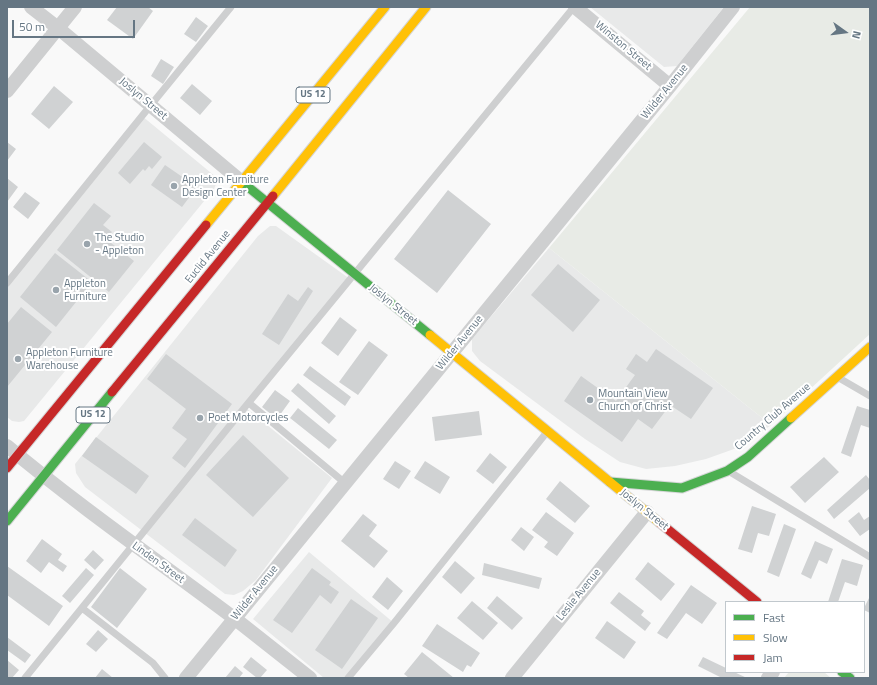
<!DOCTYPE html>
<style>
body{margin:0}
#map{position:relative;width:877px;height:685px;overflow:hidden;background:#f9f9f9;font-family:"Titillium Web",sans-serif}
canvas{display:block}
.frame{position:absolute;inset:0;border:8px solid #657683;pointer-events:none}
.legend{position:absolute;left:725px;top:601px;width:140px;height:72px;box-sizing:border-box;background:#fff;border:1px solid #c1c8cd;margin:0;padding:5px 7px;list-style:none;font-size:12px;color:#657683}
.legend li{display:flex;align-items:center;gap:8px;height:20px}
.legend b{width:20px;border:1px solid #c1c8cd}
.north{position:absolute;left:825px;top:12px;width:40px;height:40px;-webkit-text-stroke:3px #fff;paint-order:stroke;rotate:104deg;font-size:11px;font-weight:700;line-height:16px;text-align:center;color:#657683}
.north::after{content:'';display:block;margin:auto;width:14px;height:18px;background:#657683;clip-path:polygon(50% 0,100% 100%,50% 72%,0 100%)}
.scale{position:absolute;left:12px;top:20px;width:123px;height:18px;box-sizing:border-box;border:2px solid #657683;border-top:0;padding-left:5px;font-size:12px;line-height:14px;white-space:nowrap;color:#657683;-webkit-text-stroke:3px #fff;paint-order:stroke}
</style>
<div id="map">
<canvas width="877" height="685"></canvas>
<div class="frame"></div>
<ul class="legend">
<li><b style="height:5px;background:#4caf50"></b>Fast</li>
<li><b style="height:5px;background:#ffc107"></b>Slow</li>
<li><b style="height:5px;background:#c62828"></b>Jam</li>
</ul>
<div class="north">N</div>
<div class="scale">50 m</div>
</div>
<script>
const ctx = document.querySelector('canvas').getContext('2d');
ctx.lineJoin = 'round';
function paint(path, color) { ctx.fillStyle = color; ctx.fill(path, 'evenodd'); }
function stroke(path, color, width, dash) { ctx.strokeStyle = color; ctx.lineWidth = width; ctx.lineCap = dash ? 'butt' : 'round'; ctx.setLineDash(dash || []); ctx.stroke(path); }
function drawText(font, color, halo, rows, align = 'center') {
  ctx.font = font + ' "Titillium Web",sans-serif'; ctx.lineWidth = 4; ctx.setLineDash([]); ctx.textBaseline = 'middle'; ctx.strokeStyle = halo; ctx.fillStyle = color; for (const [text, x, y, turn = 0] of rows) {
    ctx.save(); ctx.translate(x, y); ctx.rotate((+turn || 0) * Math.PI / 180); ctx.textAlign = isNaN(turn) ? turn : align; if (halo) ctx.strokeText(text, 0, 0); ctx.fillText(text, 0, 0); ctx.restore();
  }
}
paint(new Path2D(`
 M 590,7 L 724,7 L 677,66 L 664,67 Z
 M 142,116 L 216,177 L 216,184 L 214,189 L 24,421 L 19,422 L 12,421 L 7,417 L 7,283 Z
 M 270,226 L 276,226 L 350,279 L 245,407 L 332,478 L 256,580 L 243,591 L 234,595 L 225,594 L 85,487 L 76,473 L 75,464 L 258,236 Z
 M 549,248 L 771,425 L 752,439 L 734,449 L 706,459 L 675,466 L 646,469 L 620,462 L 585,439 L 480,361 L 472,351 L 472,339 Z
 M 309,552 L 394,623 L 348,678 L 324,678 L 253,619 Z`), '#e8e9e9');
paint(new Path2D(`
 M 750,7 L 870,7 L 870,334 L 771,425 L 549,248 Z
 M 789,672 L 824,672 L 831,678 L 784,678 Z`), '#e8ebe6');
paint(new Path2D(`
 M 117,7 L 148,7 L 153,11 L 133,39 L 107,20 Z
 M 196,17 L 208,26 L 196,42 L 184,34 Z
 M 161,59 L 174,67 L 163,84 L 151,76 Z
 M 192,84 L 212,101 L 200,115 L 180,98 Z
 M 54,86 L 73,102 L 49,129 L 31,114 Z
 M 7,142 L 16,149 L 7,161 Z
 M 144,142 L 162,157 L 152,169 L 149,166 L 145,171 L 143,169 L 130,184 L 118,173 Z
 M 165,165 L 197,187 L 182,207 L 151,185 Z
 M 7,178 L 18,187 L 7,202 Z
 M 448,190 L 491,224 L 437,293 L 394,259 Z
 M 25,192 L 40,203 L 28,219 L 13,207 Z
 M 94,203 L 111,216 L 103,225 L 112,232 L 106,239 L 134,261 L 109,292 L 57,250 Z
 M 55,253 L 92,282 L 56,327 L 20,297 Z
 M 558,264 L 600,300 L 573,332 L 531,295 Z
 M 308,287 L 313,291 L 279,345 L 262,334 L 288,294 L 298,301 Z
 M 21,307 L 52,332 L 7,387 L 7,324 Z
 M 340,317 L 357,330 L 338,356 L 321,343 Z
 M 369,341 L 388,355 L 358,395 L 339,382 Z
 M 656,349 L 713,388 L 691,419 L 670,405 L 652,429 L 638,419 L 622,442 L 564,401 L 581,376 L 616,401 L 635,375 L 626,369 L 636,354 L 647,362 Z
 M 166,354 L 232,404 L 185,468 L 172,458 L 187,439 L 172,428 L 186,409 L 147,379 Z
 M 310,366 L 351,397 L 345,406 L 303,375 Z
 M 298,383 L 336,416 L 329,424 L 291,391 Z
 M 275,390 L 290,401 L 277,419 L 262,407 Z
 M 857,406 L 870,410 L 870,428 L 861,425 L 851,457 L 841,453 Z
 M 298,408 L 337,440 L 329,449 L 290,418 Z
 M 479,411 L 482,435 L 435,441 L 432,417 Z
 M 243,435 L 289,478 L 253,517 L 206,475 Z
 M 96,437 L 149,476 L 136,494 L 82,456 Z
 M 490,453 L 507,467 L 493,484 L 476,471 Z
 M 824,457 L 839,472 L 805,503 L 790,487 Z
 M 395,461 L 411,471 L 399,489 L 383,479 Z
 M 425,461 L 450,477 L 440,494 L 414,478 Z
 M 866,475 L 870,480 L 870,488 L 834,519 L 827,510 Z
 M 560,481 L 590,506 L 575,523 L 546,499 Z
 M 752,506 L 776,514 L 769,536 L 758,533 L 752,553 L 738,549 Z
 M 546,512 L 574,533 L 557,556 L 544,547 L 548,542 L 532,530 Z
 M 859,512 L 864,520 L 870,516 L 870,529 L 860,536 L 848,521 Z
 M 363,514 L 377,525 L 369,536 L 388,551 L 374,568 L 341,541 Z
 M 195,518 L 237,550 L 225,567 L 182,535 Z
 M 784,524 L 796,529 L 779,577 L 767,572 Z
 M 521,527 L 534,537 L 524,551 L 511,540 Z
 M 42,539 L 62,554 L 58,560 L 67,566 L 63,572 L 49,562 L 41,573 L 26,561 Z
 M 815,541 L 833,549 L 827,564 L 819,560 L 811,579 L 801,574 Z
 M 93,550 L 104,560 L 95,570 L 84,560 Z
 M 842,559 L 863,565 L 857,586 L 845,582 L 838,602 L 828,602 Z
 M 455,561 L 475,578 L 461,594 L 442,577 Z
 M 648,562 L 675,584 L 661,601 L 635,579 Z
 M 484,563 L 542,578 L 539,589 L 482,575 Z
 M 7,566 L 63,606 L 49,626 L 7,595 Z
 M 86,568 L 94,575 L 70,603 L 62,596 Z
 M 120,568 L 147,589 L 117,628 L 91,607 Z
 M 312,568 L 331,582 L 329,585 L 339,592 L 331,604 L 320,595 L 292,633 L 273,620 Z
 M 387,577 L 403,591 L 388,610 L 372,597 Z
 M 691,585 L 717,603 L 702,624 L 686,613 L 667,639 L 657,633 Z
 M 619,592 L 644,611 L 641,615 L 651,623 L 645,631 L 610,603 Z
 M 497,596 L 523,618 L 512,630 L 487,608 Z
 M 870,596 L 870,613 L 864,610 L 864,608 Z
 M 351,599 L 378,618 L 342,669 L 315,650 Z
 M 472,601 L 498,623 L 483,640 L 457,618 Z
 M 607,621 L 636,642 L 624,659 L 595,638 Z
 M 437,624 L 480,653 L 471,667 L 467,665 L 463,672 L 422,646 Z
 M 98,630 L 108,639 L 96,652 L 86,644 Z
 M 7,637 L 31,655 L 25,663 L 7,650 Z
 M 422,652 L 454,678 L 409,678 L 404,674 Z
 M 251,657 L 267,670 L 260,678 L 257,678 L 243,667 Z
 M 703,657 L 726,668 L 726,672 L 734,672 L 747,678 L 722,678 L 698,666 Z
 M 7,660 L 19,670 L 12,678 L 7,678 Z
 M 235,666 L 243,673 L 239,678 L 225,678 Z
 M 102,669 L 113,678 L 95,678 Z`), '#d0d2d3');
const fast = new Path2D(`
 M 242,182 L 430,335
 M 610,482 L 682,488 L 727,471 L 748,457 L 791,418
 M 7,521 L 112,392
 M 842,672 L 850,678`);
const slow = new Path2D(`
 M 273,196 L 426,7
 M 206,225 L 385,7
 M 430,335 L 660,523
 M 791,418 L 870,347`);
const jam = new Path2D(`
 M 112,392 L 273,196
 M 7,468 L 206,225
 M 660,523 L 757,602`);
stroke(fast, '#d5d6d7', 11);
stroke(slow, '#d5d6d7', 11);
stroke(jam, '#d5d6d7', 11);
stroke(new Path2D(`
 M 7,283 L 142,116 L 231,7
 M 839,378 L 870,396
 M 249,403 L 345,483
 M 730,472 L 870,557
 M 82,608 L 153,663 L 165,678
 M 25,678 L 245,407 L 574,7
 M 348,678 L 394,623 L 547,432`), '#cecfd0', 7);
stroke(new Path2D(`
 M 31,7 L 58,28 L 242,182
 M 575,7 L 670,86
 M 7,91 L 75,7
 M 7,446 C 80,507 158,561 234,618 C 259,638 285,658 310,678
 M 186,678 L 670,86 L 733,7
 M 512,678 L 647,512
 M 768,678 L 773,672`), '#cecfd0', 14);
stroke(fast, '#4caf50', 9);
stroke(slow, '#ffc107', 9);
stroke(jam, '#c62828', 9);
for (const [x, y, r, color] of [
 [174,186,4,"#99a4ac"],
 [87,244,4,"#99a4ac"],
 [56,290,4,"#99a4ac"],
 [18,359,4,"#99a4ac"],
 [590,400,4,"#99a4ac"],
 [200,418,4,"#99a4ac"]
]) { const dot = new Path2D(); dot.arc(x, y, r, 0, 2 * Math.PI); ctx.fillStyle = color; ctx.fill(dot); stroke(dot, '#fff', 1.5); }
for (const [x, y, w] of [
 [313,95,34],
 [93,415,34]
]) { const box = new Path2D(); box.roundRect(x - w / 2, y - 8, w, 16, 3); ctx.fillStyle = '#fff'; ctx.fill(box); stroke(box, '#657683', 1); }
drawText('bold 10px', '#657683', null, [
 ["US 12",313,95],
 ["US 12",93,415]
]);
drawText('11px', '#657683', '#fff', [
 ["Winston Street",623,46,40],
 ["Wilder Avenue",665,92,-51],
 ["Joslyn Street",143,99,40],
 ["Euclid Avenue",208,257,-51],
 ["Joslyn Street",393,305,39],
 ["Wilder Avenue",460,343,-51],
 ["Country Club Avenue",773,417,-41],
 ["Joslyn Street",644,510,39],
 ["Linden Street",158,563,36],
 ["Wilder Avenue",255,593,-51],
 ["Leslie Avenue",579,595,-51]
]);
drawText('11px', '#657683', '#fff', [
 ["Appleton Furniture",182,180],
 ["Design Center",182,193],
 ["The Studio",95,238],
 ["- Appleton",95,251],
 ["Appleton",64,284],
 ["Furniture",64,297],
 ["Appleton Furniture",26,353],
 ["Warehouse",26,366],
 ["Mountain View",598,394],
 ["Church of Christ",598,407],
 ["Poet Motorcycles",208,418]
], 'left');
</script>
